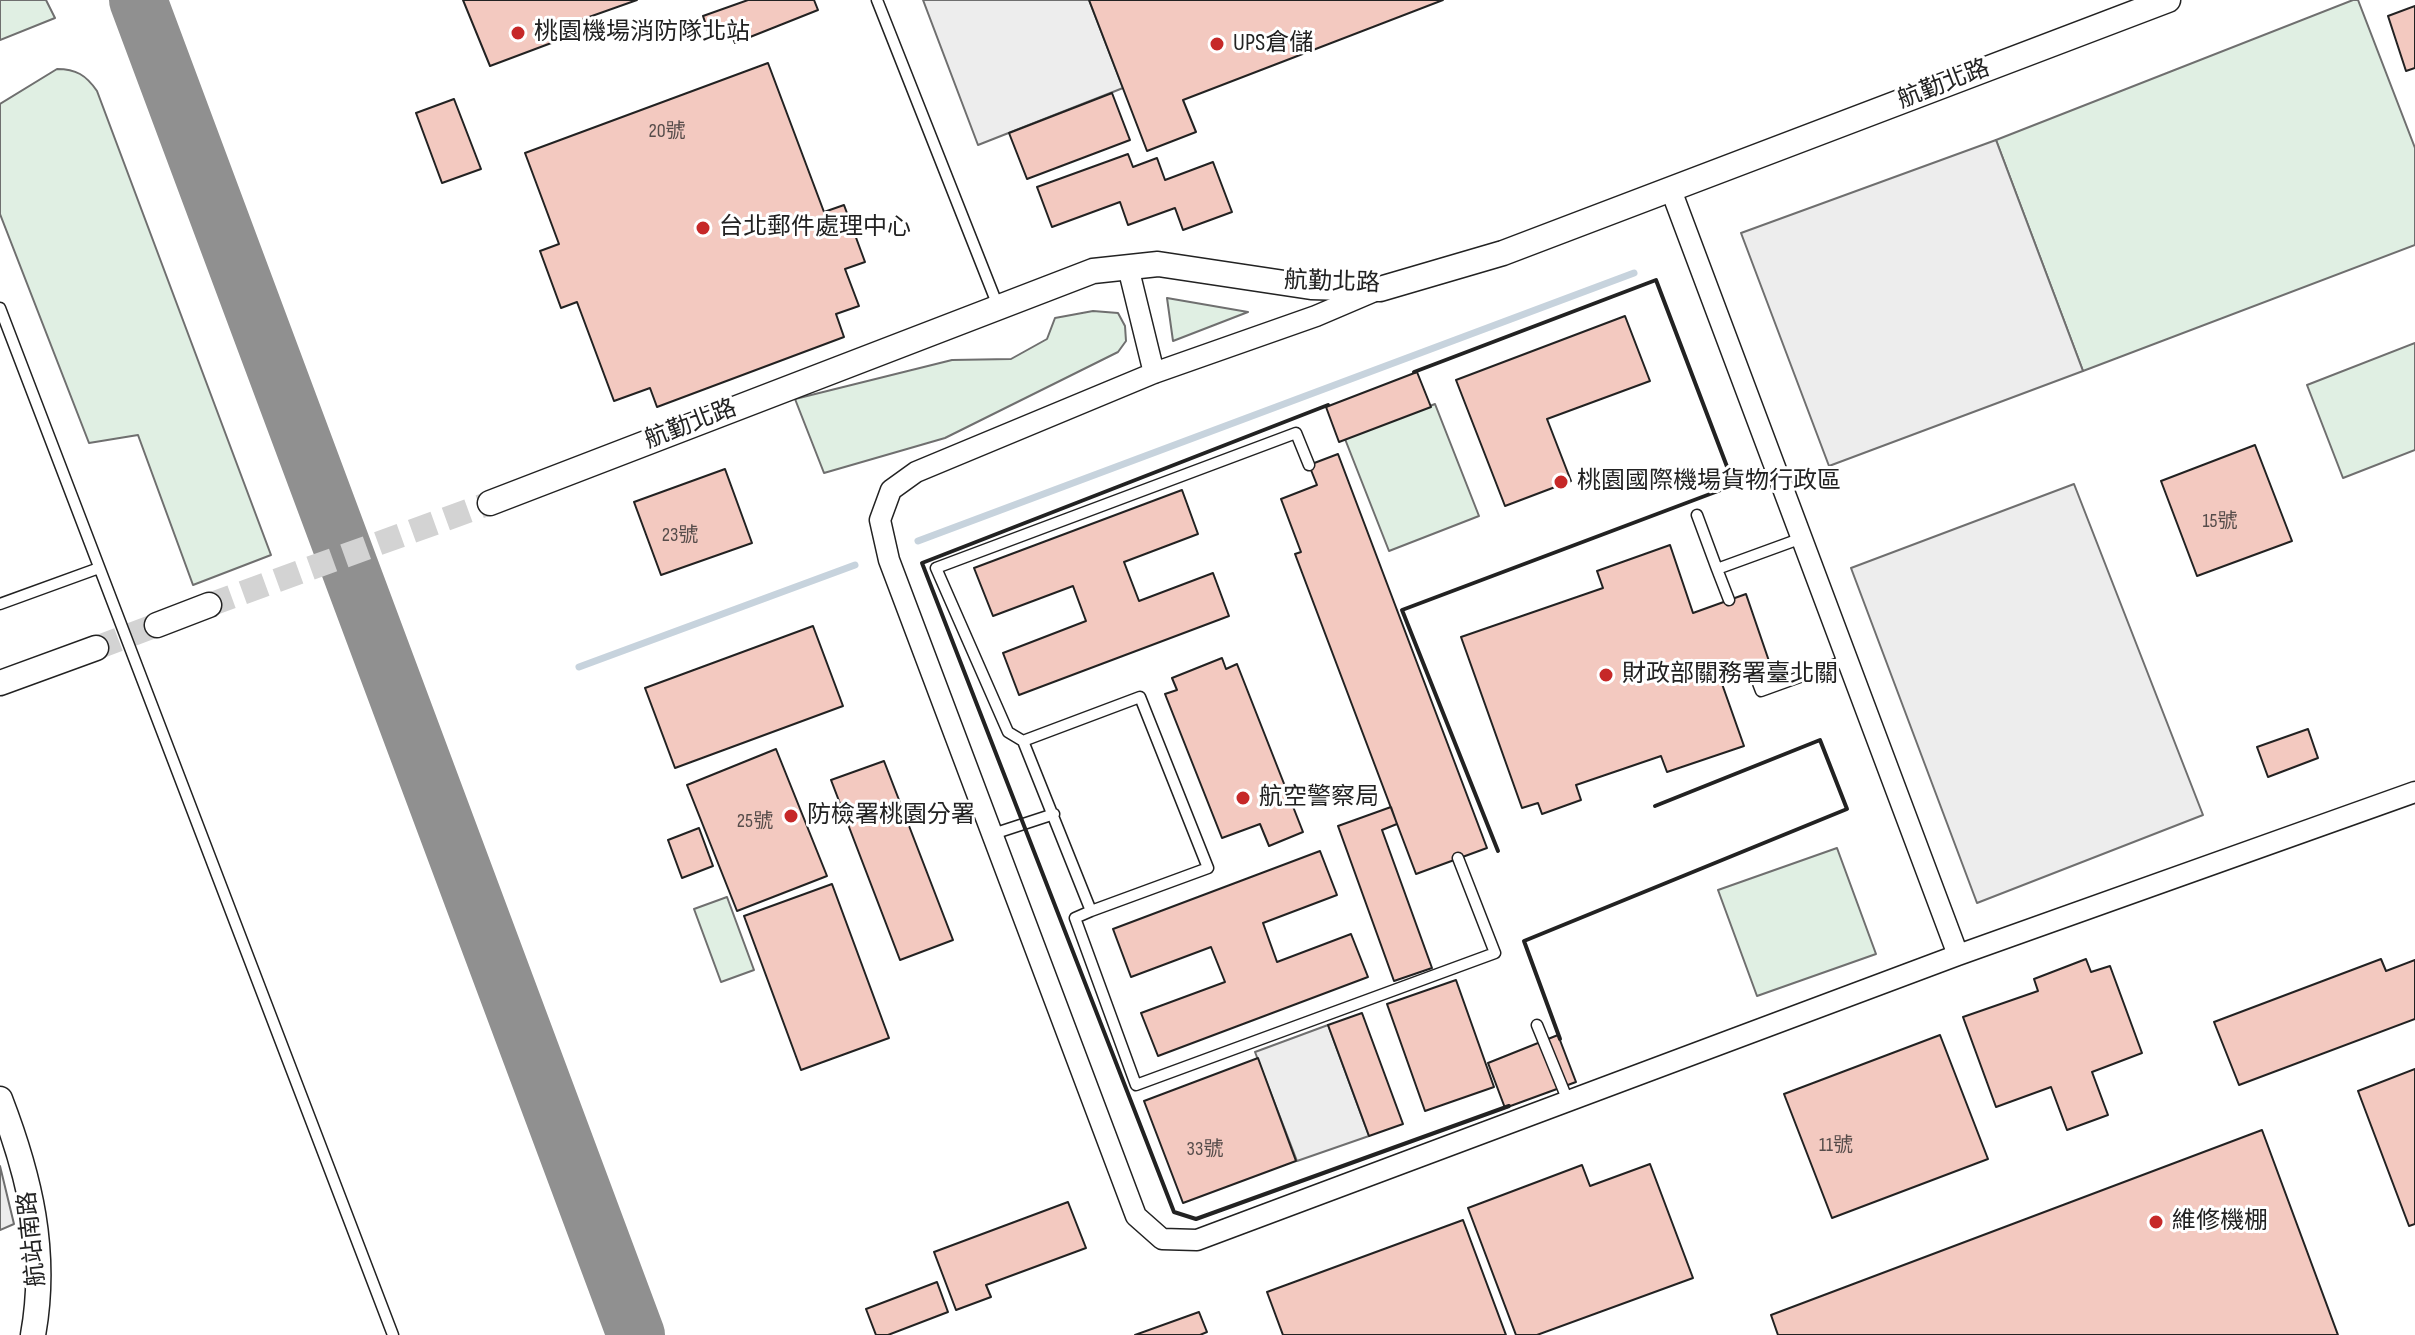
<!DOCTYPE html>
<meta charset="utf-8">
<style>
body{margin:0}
canvas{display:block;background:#fff}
</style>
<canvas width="2415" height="1335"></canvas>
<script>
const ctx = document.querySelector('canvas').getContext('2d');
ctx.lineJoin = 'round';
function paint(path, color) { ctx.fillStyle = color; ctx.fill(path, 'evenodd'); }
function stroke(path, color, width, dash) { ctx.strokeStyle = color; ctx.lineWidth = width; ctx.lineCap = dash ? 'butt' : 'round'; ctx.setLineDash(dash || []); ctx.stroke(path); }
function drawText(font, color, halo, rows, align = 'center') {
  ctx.font = font + ' "Sofia Sans Condensed","Noto Sans TC",sans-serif'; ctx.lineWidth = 6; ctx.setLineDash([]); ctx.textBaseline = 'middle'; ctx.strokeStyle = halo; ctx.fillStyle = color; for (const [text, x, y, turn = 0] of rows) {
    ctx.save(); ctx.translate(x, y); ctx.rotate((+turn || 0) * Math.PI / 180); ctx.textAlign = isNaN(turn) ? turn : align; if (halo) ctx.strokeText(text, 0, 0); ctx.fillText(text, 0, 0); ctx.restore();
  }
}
const green = new Path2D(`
 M 0,0 L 46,0 L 55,18 L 0,40 Z
 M 2353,0 L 2358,0 L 2415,148 L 2415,245 L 2083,371 L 1996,140 Z
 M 57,69 C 76,69 86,75 97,91 L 271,555 L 193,585 L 138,435 L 89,443 L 0,214 L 0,104 Z
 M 1167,298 L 1248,312 L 1173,341 Z
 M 1093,311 L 1118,313 L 1125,326 L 1126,341 L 1118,352 L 945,438 L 824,473 L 795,399 L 952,360 L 1011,359 L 1047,339 L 1055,318 Z
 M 2415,343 L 2415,450 L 2343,478 L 2307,385 Z
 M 1435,404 L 1479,516 L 1389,551 L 1345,439 Z
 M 1837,848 L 1876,954 L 1757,996 L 1718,890 Z
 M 727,897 L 754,970 L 721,982 L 694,909 Z`);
paint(green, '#e0efe3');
stroke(green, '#6f6f6f', 2);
const parking = new Path2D(`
 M 923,0 L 1089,0 L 1123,88 L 978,145 Z
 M 1996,140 L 2083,371 L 1829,466 L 1741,233 Z
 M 2074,484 L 2203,815 L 1977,903 L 1851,568 Z
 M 1328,1025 L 1369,1136 L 1297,1161 L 1255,1052 Z
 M 0,1166 L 14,1224 L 0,1230 Z`);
paint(parking, '#ededed');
stroke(parking, '#6f6f6f', 2);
stroke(new Path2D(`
 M 918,541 L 1634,273
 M 579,667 L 855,565`), '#c7d3dd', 7);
stroke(new Path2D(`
 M 138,0 L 636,1335`), '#909090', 58);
const building = new Path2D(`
 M 463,0 L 637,0 L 558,28 L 562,39 L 490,66 Z
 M 748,0 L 814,0 L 818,10 L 735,43 L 727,24 L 708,31 L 703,16 Z
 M 1089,0 L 1443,0 L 1183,100 L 1196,132 L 1147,151 Z
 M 2415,6 L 2415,68 L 2406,71 L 2388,16 Z
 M 768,63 L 824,212 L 844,205 L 865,262 L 845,269 L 859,306 L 836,314 L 844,337 L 657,407 L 650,388 L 614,401 L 577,302 L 561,308 L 540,251 L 559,244 L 525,153 Z
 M 1112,93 L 1130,140 L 1027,179 L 1009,133 Z
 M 454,99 L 481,169 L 442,183 L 416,113 Z
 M 1128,154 L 1133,167 L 1157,158 L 1165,180 L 1213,162 L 1232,212 L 1183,230 L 1175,208 L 1128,225 L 1120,202 L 1052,227 L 1037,187 Z
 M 1625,316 L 1650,381 L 1547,419 L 1571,481 L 1505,506 L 1456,380 Z
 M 1417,372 L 1431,407 L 1339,442 L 1326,407 Z
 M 2255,445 L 2292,541 L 2197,576 L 2161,481 Z
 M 1338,454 L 1487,848 L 1416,874 L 1295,554 L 1301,552 L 1281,499 L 1317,485 L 1309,465 Z
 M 725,469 L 752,543 L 661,575 L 634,502 Z
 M 1182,490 L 1198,534 L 1124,562 L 1139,601 L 1213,573 L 1229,616 L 1019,695 L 1003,653 L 1086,621 L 1073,586 L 993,616 L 974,568 Z
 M 1670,545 L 1693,613 L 1746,594 L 1770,664 L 1721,681 L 1744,746 L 1667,772 L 1661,756 L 1576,785 L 1581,800 L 1542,814 L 1538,803 L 1522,808 L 1461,637 L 1603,588 L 1597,571 Z
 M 813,626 L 843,706 L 675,768 L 645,688 Z
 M 1222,658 L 1226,669 L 1237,664 L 1303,832 L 1269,846 L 1260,824 L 1222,838 L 1165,694 L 1177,690 L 1172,678 Z
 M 2308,729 L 2318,758 L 2268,777 L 2257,747 Z
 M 776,749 L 827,876 L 737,911 L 687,785 Z
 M 884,761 L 953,940 L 900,960 L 831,780 Z
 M 1391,807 L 1397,824 L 1382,830 L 1432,968 L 1394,981 L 1338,826 Z
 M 699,828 L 713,866 L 682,878 L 668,840 Z
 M 1320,851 L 1337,895 L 1263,923 L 1277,962 L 1351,934 L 1368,977 L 1158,1056 L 1141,1013 L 1225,982 L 1211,947 L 1131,977 L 1113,929 Z
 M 832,884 L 889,1038 L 801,1070 L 744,916 Z
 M 2086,959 L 2091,972 L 2110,966 L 2142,1053 L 2092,1072 L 2108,1115 L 2067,1130 L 2051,1087 L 1996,1107 L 1963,1017 L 2038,991 L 2034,979 Z
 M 2381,959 L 2386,971 L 2415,960 L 2415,1019 L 2239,1085 L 2214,1022 Z
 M 1456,980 L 1494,1087 L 1425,1111 L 1387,1004 Z
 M 1362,1013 L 1403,1124 L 1369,1136 L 1328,1025 Z
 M 1558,1035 L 1576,1082 L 1505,1108 L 1488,1063 Z
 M 1940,1035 L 1988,1159 L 1832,1218 L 1784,1094 Z
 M 1258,1058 L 1296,1161 L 1183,1203 L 1144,1101 Z
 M 2415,1069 L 2415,1224 L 2409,1226 L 2358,1091 Z
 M 2262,1130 L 2338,1335 L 1778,1335 L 1771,1315 Z
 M 1650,1164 L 1693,1278 L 1537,1335 L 1516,1335 L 1468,1208 L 1582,1165 L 1590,1186 Z
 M 1068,1202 L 1086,1248 L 986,1285 L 991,1297 L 956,1310 L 934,1252 Z
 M 1463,1220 L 1506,1335 L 1283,1335 L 1267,1292 Z
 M 937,1282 L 948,1312 L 888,1335 L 876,1335 L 866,1309 Z
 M 1199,1312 L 1207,1332 L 1200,1335 L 1135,1335 Z`);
paint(building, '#f3c9c0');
stroke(building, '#222', 2);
stroke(new Path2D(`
 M 209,605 L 490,503
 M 96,648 L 157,625`), '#d3d3d3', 24, [24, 12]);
const service = new Path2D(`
 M 877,0 L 998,306
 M 0,308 L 393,1335
 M 1697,515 L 1717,569
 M 1729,600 L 1717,569 L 1802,538
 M 0,604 L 99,568
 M 1753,670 L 1761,691 L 1847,660
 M 1140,697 L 1208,868 L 1091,911 L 1023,741 Z
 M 1023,741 L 1008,732 L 936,568 L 1296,433 L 1309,465
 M 993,834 L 1054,814
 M 1091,911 L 1075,918 L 1136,1085 L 1495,953 L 1458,858
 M 1537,1025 L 1568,1101`);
const minor = new Path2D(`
 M 1671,190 L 1958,955
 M 1128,267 L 1154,373
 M 1377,290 L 1316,316 L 1154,373 L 916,472 L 891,490 L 880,520 L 889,560 L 1136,1216 L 1162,1239 L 1197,1240 L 1958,955 L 2415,792`);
const tertiary = new Path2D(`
 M 490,503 L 1093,271 L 1158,264 L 1311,287 L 1380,289 L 1503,253 L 2168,0
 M 157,625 L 209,605
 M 0,683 L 96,648
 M 0,1099 C 30,1177 48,1252 33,1335`);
stroke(service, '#222', 13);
stroke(minor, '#222', 23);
stroke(tertiary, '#222', 27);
stroke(service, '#fff', 10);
stroke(minor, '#fff', 20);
stroke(tertiary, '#fff', 24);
stroke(new Path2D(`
 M 1414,372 L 1656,280 L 1734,485 L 1402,610 L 1498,851
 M 1328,405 L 922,563 L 1174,1212 L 1196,1219 L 1509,1106
 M 1560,1039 L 1524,941 L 1847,809 L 1820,740 L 1655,806`), '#222', 4);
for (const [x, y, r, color] of [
 [518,33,8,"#c62828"],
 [1217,44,8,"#c62828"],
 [703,228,8,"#c62828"],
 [1561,482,8,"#c62828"],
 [1606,675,8,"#c62828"],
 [1243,798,8,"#c62828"],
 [791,816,8,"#c62828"],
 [2156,1222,8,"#c62828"]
]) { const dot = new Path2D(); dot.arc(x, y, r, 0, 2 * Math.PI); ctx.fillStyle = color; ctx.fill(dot); stroke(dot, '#fff', 3); }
drawText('20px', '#564c4a', null, [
 ["20號",667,132],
 ["15號",2220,522],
 ["23號",680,536],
 ["25號",755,822],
 ["11號",1836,1146],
 ["33號",1205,1150]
]);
drawText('24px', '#222', '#fff', [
 ["桃園機場消防隊北站",534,33],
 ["UPS倉儲",1233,44],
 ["台北郵件處理中心",719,228],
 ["桃園國際機場貨物行政區",1577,482],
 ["財政部關務署臺北關",1622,675],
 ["航空警察局",1259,798],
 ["防檢署桃園分署",807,816],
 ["維修機棚",2172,1222]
], 'left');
drawText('24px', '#222', '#fff', [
 ["航勤北路",1944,85,-21],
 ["航勤北路",1332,283,2],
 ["航勤北路",691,425,-21],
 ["航站南路",33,1239,-96]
]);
</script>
